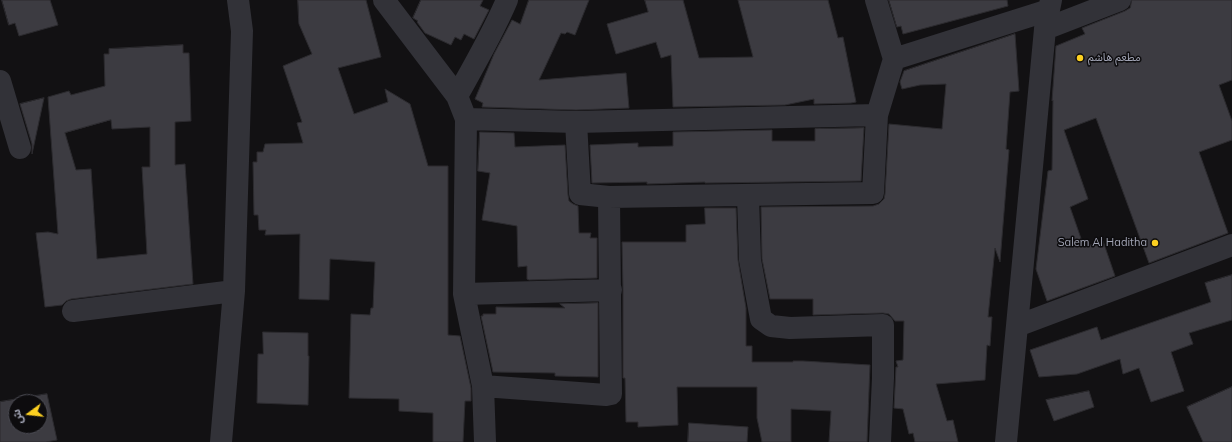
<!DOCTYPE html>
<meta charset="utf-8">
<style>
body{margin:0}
#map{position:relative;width:1232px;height:442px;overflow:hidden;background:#121113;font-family:Mulish,"Noto Sans Arabic",sans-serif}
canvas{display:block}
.north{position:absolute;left:8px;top:394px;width:40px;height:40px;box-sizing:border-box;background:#0d0c0e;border:1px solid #494951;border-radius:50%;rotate:255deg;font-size:11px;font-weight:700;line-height:16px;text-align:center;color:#a2a5b5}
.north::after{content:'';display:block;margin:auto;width:14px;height:18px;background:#fcd021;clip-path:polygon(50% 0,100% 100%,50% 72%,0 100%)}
</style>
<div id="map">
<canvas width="1232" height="442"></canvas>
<div class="north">ش</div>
</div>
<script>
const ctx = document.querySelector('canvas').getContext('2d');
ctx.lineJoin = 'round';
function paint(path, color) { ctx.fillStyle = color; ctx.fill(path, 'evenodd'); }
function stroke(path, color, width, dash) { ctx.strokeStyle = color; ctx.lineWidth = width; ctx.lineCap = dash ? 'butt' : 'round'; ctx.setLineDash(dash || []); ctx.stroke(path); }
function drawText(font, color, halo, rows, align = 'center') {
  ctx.font = font + ' Mulish,"Noto Sans Arabic",sans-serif'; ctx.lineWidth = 3; ctx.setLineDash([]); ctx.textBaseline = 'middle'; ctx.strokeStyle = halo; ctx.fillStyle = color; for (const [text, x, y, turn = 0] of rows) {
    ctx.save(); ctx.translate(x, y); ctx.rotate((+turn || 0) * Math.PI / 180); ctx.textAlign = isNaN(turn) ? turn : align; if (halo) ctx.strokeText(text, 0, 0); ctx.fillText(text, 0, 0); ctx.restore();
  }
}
const building = new Path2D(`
 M 2,0 L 50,0 L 58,25 L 19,36 L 15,23 L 9,25 Z
 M 298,0 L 366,0 L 381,57 L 338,68 L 354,114 L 388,102 L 385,89 L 410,104 L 428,166 L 448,166 L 448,335 L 460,336 L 471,388 L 471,401 L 465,401 L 463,442 L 433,442 L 433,413 L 399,411 L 399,399 L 349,398 L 351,314 L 370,315 L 371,308 L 373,308 L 375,262 L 330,259 L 329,300 L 299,299 L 300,234 L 265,235 L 266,230 L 259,230 L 258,215 L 254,215 L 253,162 L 257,162 L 257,152 L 263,152 L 265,144 L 303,143 L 297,123 L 302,122 L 283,66 L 312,54 L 299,24 Z
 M 421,0 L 483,0 L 480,6 L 489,10 L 474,39 L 464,34 L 461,40 L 455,37 L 451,45 L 425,33 L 417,22 L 418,21 L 413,18 Z
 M 529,0 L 589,0 L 575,35 L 567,32 L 565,34 L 561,33 L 539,80 L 626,73 L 629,108 L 576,110 L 482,107 L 483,103 L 475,99 L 494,54 L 512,20 L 520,24 Z
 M 645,0 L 683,0 L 699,58 L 753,57 L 738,0 L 828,0 L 838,38 L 843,37 L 856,102 L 851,103 L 814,104 L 814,99 L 785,105 L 673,107 L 671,55 L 661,58 L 656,42 L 616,54 L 607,24 L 648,12 Z
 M 889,0 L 1007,0 L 1008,6 L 903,34 L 901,26 L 897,27 Z
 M 1132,0 L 1232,0 L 1232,80 L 1219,85 L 1232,121 L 1232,140 L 1199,152 L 1228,233 L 1149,263 L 1096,118 L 1064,130 L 1088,199 L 1070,207 L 1084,247 L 1103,241 L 1115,276 L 1047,301 L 1036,269 L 1048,171 L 1052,170 L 1053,100 L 1052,101 L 1056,46 L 1085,34 L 1082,28 L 1125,11 L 1130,8 Z
 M 1015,34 L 1019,91 L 1010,92 L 1006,149 L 1009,150 L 1000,262 L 995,248 L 988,317 L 992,317 L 990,346 L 987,345 L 985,380 L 936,384 L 947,421 L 953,420 L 958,442 L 915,442 L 913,433 L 909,434 L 903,409 L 894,408 L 896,367 L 898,367 L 896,361 L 903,360 L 904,321 L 895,321 L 889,314 L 883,313 L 813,315 L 813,299 L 770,299 L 762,259 L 761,207 L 873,206 L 879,204 L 884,199 L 885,194 L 889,124 L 942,129 L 946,84 L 920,85 L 902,89 L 900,82 L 904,71 Z
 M 183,45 L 183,53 L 189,53 L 191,121 L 175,122 L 175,165 L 185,164 L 193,284 L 71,299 L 66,301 L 62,305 L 45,307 L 36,233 L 48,232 L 58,234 L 48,97 L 69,91 L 71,95 L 105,86 L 104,54 L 109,54 L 109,49 ZM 111,120 L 112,129 L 150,127 L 150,167 L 142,167 L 147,254 L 97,259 L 91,169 L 76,170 L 65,133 Z
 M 44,98 L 32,154 L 32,144 L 20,104 Z
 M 864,128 L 861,181 L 705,183 L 705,182 L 647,184 L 647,182 L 592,183 L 590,145 L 638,143 L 638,147 L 673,146 L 673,132 L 772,130 L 772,141 L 815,141 L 815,129 Z
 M 480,132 L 514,133 L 515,147 L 565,145 L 568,195 L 569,201 L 573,204 L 578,206 L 579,233 L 591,233 L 590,238 L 597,238 L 597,278 L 529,280 L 527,279 L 527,266 L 518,267 L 517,226 L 482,220 L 490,173 L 478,171 Z
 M 705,208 L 736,208 L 738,260 L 746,308 L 746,346 L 752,346 L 752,362 L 793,362 L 793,361 L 803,361 L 870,365 L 867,442 L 829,442 L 831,411 L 791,409 L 791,442 L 762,442 L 757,418 L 757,387 L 677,387 L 678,425 L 638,427 L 638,422 L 626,422 L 625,378 L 623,378 L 623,290 L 622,242 L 686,242 L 686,225 L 705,224 Z
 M 1232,275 L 1232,320 L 1189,333 L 1193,344 L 1171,352 L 1184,391 L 1151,402 L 1139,368 L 1123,374 L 1120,359 L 1077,374 L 1039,377 L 1030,350 L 1097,327 L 1101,340 L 1211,302 L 1205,283 Z
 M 598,303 L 598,377 L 555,376 L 555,373 L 493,372 L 481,316 L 483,316 L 483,314 L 496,314 L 496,307 L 565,308 L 560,304 Z
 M 263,332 L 308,333 L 308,356 L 309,356 L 308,405 L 257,403 L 258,354 L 263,354 Z
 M 1232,387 L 1232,442 L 1203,442 L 1187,407 Z
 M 1089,391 L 1094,407 L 1054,421 L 1046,400 Z
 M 47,394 L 57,440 L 46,442 L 0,442 L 0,402 ZM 16,402 L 40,402 L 40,426 L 16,426 Z
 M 689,423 L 748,427 L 747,442 L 688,442 Z`);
paint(building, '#3c3b41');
stroke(building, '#2c2b2f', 1);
stroke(new Path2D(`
 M 384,0 L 457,96 L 466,119 L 464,294 L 483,386 L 485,442
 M 1045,29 L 1120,0
 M 894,59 L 1049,10
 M 0,81 L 20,148
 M 457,96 C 475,64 493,33 507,0
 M 466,119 L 576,122 L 877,115 L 894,59 L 876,0
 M 576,122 L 580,194 L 609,197 L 873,193 L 877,115
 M 748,196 L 750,260 L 761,319 L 771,326 L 790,328 L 883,325 L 883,378 L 880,442
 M 464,294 L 611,290
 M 73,311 L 234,291
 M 1017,326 L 1232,245
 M 483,386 L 606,395 L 611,394 L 609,197
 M 221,442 L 234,291 L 242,31 L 238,0
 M 1006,442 L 1045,29 L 1051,0`), '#323238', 22);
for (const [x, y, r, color] of [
 [1080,58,4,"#fcd021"],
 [1155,243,4,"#fcd021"]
]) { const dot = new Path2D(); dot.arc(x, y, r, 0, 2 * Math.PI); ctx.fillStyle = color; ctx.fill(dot); stroke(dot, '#0d0c0e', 1.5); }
drawText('11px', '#a2a5b5', '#0d0c0e', [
 ["مطعم هاشم",1088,58],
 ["Salem Al Haditha",1147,243,"right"]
], 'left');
</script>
